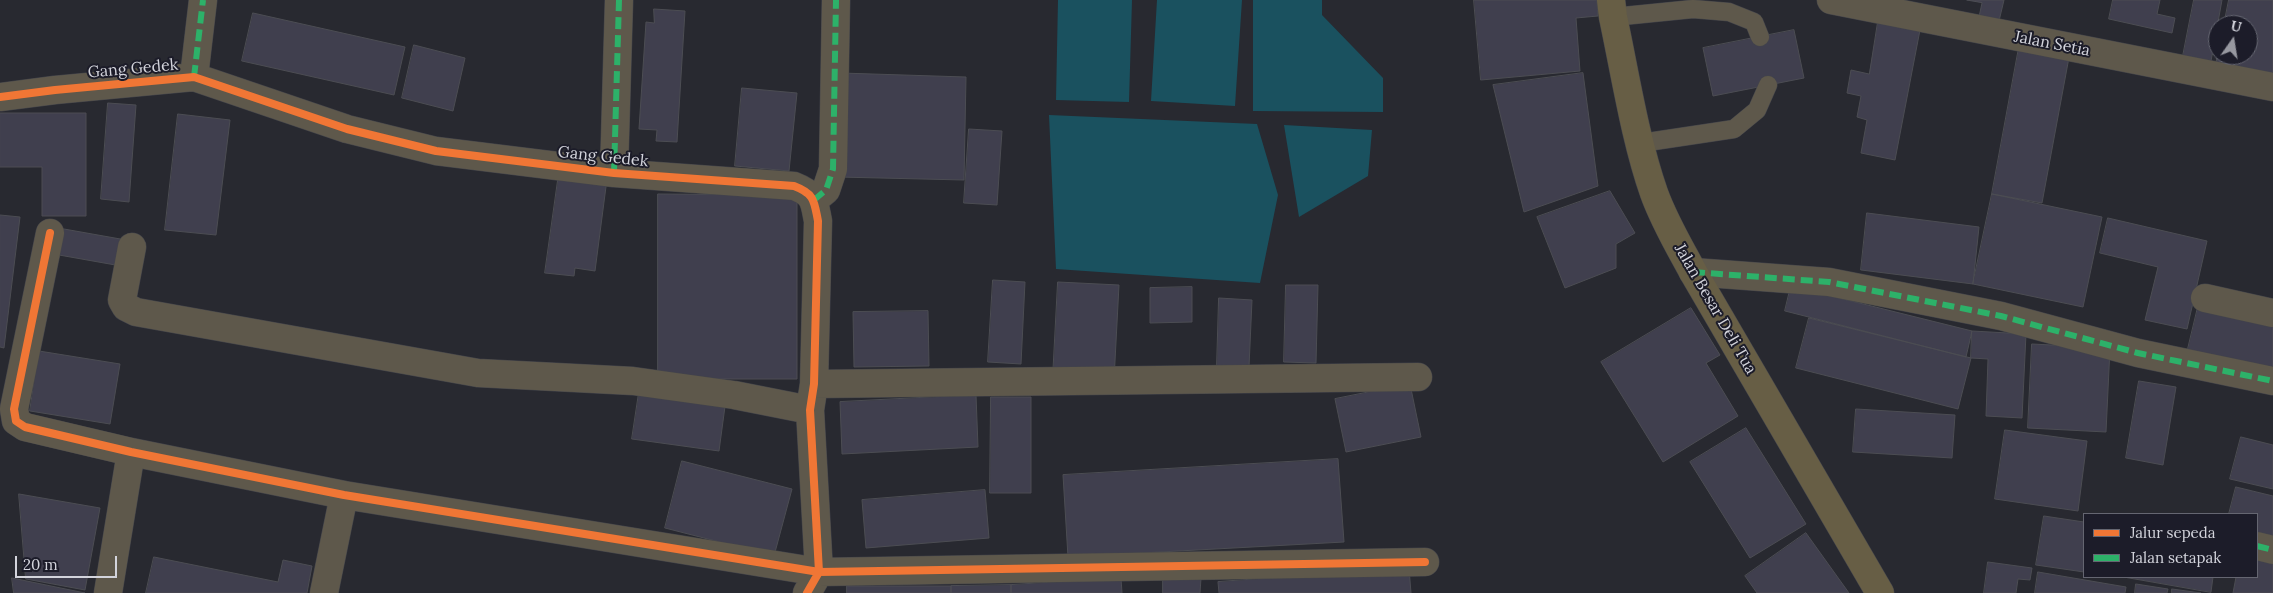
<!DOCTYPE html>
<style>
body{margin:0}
#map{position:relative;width:2273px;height:593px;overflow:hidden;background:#282930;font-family:Lora,serif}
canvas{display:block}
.legend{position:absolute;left:2083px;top:513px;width:175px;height:65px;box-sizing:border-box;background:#1c1c29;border:1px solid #656671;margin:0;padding:6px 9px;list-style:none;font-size:15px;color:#d3d4dc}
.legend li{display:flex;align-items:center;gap:10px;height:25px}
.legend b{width:25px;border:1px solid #656671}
.north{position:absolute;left:2208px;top:15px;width:50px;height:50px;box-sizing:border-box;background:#1c1c29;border:1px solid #656671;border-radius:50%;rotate:13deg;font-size:14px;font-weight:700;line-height:20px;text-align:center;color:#d3d4dc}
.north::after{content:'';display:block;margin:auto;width:18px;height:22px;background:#9798a0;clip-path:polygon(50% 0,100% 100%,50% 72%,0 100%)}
.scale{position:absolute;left:15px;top:556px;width:102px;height:22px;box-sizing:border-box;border:2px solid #d3d4dc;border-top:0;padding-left:6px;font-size:15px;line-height:18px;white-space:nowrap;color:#d3d4dc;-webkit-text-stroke:4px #1c1c29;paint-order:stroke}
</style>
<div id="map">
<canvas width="2273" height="593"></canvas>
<ul class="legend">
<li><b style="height:6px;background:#f07635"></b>Jalur sepeda</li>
<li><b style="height:6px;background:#2db169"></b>Jalan setapak</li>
</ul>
<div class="north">U</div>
<div class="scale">20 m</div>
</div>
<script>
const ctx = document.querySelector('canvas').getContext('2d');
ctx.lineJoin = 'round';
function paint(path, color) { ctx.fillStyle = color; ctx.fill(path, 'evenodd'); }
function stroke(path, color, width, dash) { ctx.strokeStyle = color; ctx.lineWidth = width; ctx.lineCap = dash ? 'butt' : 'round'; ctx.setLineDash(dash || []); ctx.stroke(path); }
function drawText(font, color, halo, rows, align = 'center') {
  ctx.font = font + ' Lora,serif'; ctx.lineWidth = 4; ctx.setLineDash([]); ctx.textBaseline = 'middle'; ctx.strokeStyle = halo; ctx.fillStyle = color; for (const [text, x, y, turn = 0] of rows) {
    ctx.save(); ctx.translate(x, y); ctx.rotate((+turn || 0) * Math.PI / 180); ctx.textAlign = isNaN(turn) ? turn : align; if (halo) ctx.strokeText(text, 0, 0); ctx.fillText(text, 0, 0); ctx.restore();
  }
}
paint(new Path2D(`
 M 1058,0 L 1132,0 L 1129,102 L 1056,100 Z
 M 1157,0 L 1242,0 L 1235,106 L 1151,101 Z
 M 1253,0 L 1322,0 L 1322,15 L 1383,78 L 1383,112 L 1253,111 Z
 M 1049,115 L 1257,124 L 1278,195 L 1260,283 L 1056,269 Z
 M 1284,125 L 1372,130 L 1368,176 L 1299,217 Z`), '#1a515f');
const building = new Path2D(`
 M 1474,0 L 1597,0 L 1598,16 L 1576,18 L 1580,71 L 1481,80 Z
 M 1967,0 L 2004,0 L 1999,21 L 1979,17 L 1982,3 Z
 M 2113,0 L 2160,0 L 2157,14 L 2175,18 L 2172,33 L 2109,19 Z
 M 2194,0 L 2222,0 L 2211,61 L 2183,56 Z
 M 2229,0 L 2273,0 L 2273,74 L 2216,62 L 2218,53 L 2218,55 L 2248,55 L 2248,25 L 2224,25 Z
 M 654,9 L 685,11 L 677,142 L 656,141 L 657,130 L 639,129 L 646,22 L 654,23 Z
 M 253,13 L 405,47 L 394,95 L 242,61 Z
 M 1878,22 L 1920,30 L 1895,160 L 1861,153 L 1867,120 L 1857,117 L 1861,96 L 1847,93 L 1851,70 L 1869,74 Z
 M 1794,30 L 1804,78 L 1713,96 L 1703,48 Z
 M 2020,42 L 2070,52 L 2042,203 L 1992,194 Z
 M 414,45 L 465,58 L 453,111 L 402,98 Z
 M 841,73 L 966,77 L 964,180 L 838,177 Z
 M 1583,73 L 1598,186 L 1524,212 L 1493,85 Z
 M 742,88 L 797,93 L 789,171 L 735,166 Z
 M 108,103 L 136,105 L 129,202 L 101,199 Z
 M 0,113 L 86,113 L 86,216 L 42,216 L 42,167 L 0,167 Z
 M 178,114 L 230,120 L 216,235 L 165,230 Z
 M 969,129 L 1002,131 L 997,205 L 964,203 Z
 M 559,173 L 607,179 L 595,271 L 575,268 L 574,276 L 545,273 Z
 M 1610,191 L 1635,233 L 1616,244 L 1616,268 L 1565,288 L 1537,217 Z
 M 658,194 L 797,195 L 797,379 L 658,379 Z
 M 1992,194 L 2102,217 L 2083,307 L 1973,284 Z
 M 1867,213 L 1979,227 L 1973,284 L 1861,270 Z
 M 0,215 L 20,217 L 4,348 L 0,347 Z
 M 2108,218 L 2207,241 L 2187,329 L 2145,320 L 2158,267 L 2100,253 Z
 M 64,229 L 126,240 L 121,266 L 59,255 Z
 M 993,280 L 1025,282 L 1021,364 L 988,362 Z
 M 1058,282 L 1119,285 L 1114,380 L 1053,377 Z
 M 1286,285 L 1318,285 L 1316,363 L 1284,362 Z
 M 1791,286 L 1972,331 L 1966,357 L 1785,311 Z
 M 1192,287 L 1192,322 L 1150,323 L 1150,288 Z
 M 1219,298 L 1252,300 L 1249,367 L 1217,366 Z
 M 2198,307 L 2273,324 L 2273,373 L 2187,353 Z
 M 1691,308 L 1720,355 L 1706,363 L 1738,416 L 1663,462 L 1601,362 Z
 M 928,311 L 929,366 L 854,367 L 853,312 Z
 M 1809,318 L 1971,358 L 1958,409 L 1796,368 Z
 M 1972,331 L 2026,334 L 2022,418 L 1986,416 L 1988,359 L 1971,358 Z
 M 2032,344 L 2110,348 L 2106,432 L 2028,428 Z
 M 39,351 L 120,364 L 110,424 L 30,411 Z
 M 2139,381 L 2176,387 L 2163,465 L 2126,458 Z
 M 1410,384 L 1421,437 L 1346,452 L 1335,399 Z
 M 640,386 L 726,399 L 719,451 L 632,439 Z
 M 976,395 L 978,447 L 842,454 L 840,402 Z
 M 991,397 L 1031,397 L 1031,493 L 990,493 Z
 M 1856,409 L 1955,415 L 1952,458 L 1853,452 Z
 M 1746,428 L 1806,524 L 1750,558 L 1690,462 Z
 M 2005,430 L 2087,441 L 2078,511 L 1995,499 Z
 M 2241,437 L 2273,445 L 2273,489 L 2230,479 Z
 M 1338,459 L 1344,542 L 1068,557 L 1063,475 Z
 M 682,461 L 792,489 L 774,556 L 665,528 Z
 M 2236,487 L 2273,496 L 2273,540 L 2257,536 L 2257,514 L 2229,514 Z
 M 985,490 L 989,538 L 866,548 L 862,500 Z
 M 19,494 L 100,508 L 85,590 L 26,579 Z
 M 2044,516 L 2084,522 L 2084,572 L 2036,565 Z
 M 1806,533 L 1849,593 L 1757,593 L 1745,576 Z
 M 154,557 L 278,582 L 283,560 L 312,566 L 307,593 L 146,593 Z
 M 2257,559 L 2273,562 L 2273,593 L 2233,593 L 2236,577 L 2257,577 Z
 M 1988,562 L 2032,568 L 2030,580 L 2018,579 L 2016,593 L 1984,593 Z
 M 1409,568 L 1411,593 L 1219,593 L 1218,582 Z
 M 2038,572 L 2126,587 L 2125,593 L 2035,593 Z
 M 2124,577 L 2213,577 L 2211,592 Z
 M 12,578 L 85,593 L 14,593 Z
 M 1121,578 L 1122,593 L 1011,593 L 1011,585 Z
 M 1163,578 L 1201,578 L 1200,593 L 1163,593 Z
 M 2136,584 L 2168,589 L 2167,593 L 2135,593 Z
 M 1011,585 L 1011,593 L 951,593 L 951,586 Z
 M 847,586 L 951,586 L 951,593 L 847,593 Z
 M 2172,589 L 2201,593 L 2172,593 Z`);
paint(building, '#403f4e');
stroke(building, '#4c4d53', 1);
const lane = new Path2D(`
 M 1613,17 L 1693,9 L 1729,12 L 1754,22 L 1760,37
 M 1641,143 L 1734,129 L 1757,110 L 1768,85`);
const street = new Path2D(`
 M 1831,0 L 2273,87
 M 194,77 L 203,0
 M 0,97 L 55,90 L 194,77 L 347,129 L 436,151 L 614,173 L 794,186 C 815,194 814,201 818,221 L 814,384 L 810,410 L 819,572 L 807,593
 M 614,173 L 619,0
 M 814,200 L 826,190 L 833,169 L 836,0
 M 50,233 L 14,409 L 16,421 L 25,427 L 131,452 L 344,495 L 819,572 L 1425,562
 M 132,247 L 122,300 L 126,307 L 136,312 L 478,373 L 633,381 L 734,395 L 810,410
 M 1693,272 L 1829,282 L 2001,316 L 2138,353 L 2273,381
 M 2205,298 L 2273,313
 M 814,384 L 1418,377
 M 2257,546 L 2273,550
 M 108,593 L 131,452
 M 324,593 L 344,495`);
const primary = new Path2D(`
 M 1611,0 L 1613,17 C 1625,73 1635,139 1654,193 C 1664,221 1679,246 1693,272 L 1880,593`);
stroke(lane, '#44454b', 19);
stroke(street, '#44454b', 29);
stroke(primary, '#44454b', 29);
stroke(lane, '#5e584b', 18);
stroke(street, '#5e584b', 28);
stroke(primary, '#675e45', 28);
stroke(new Path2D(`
 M 194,77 L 203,0
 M 614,173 L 619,0
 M 814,200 L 826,190 L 833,169 L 836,0
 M 1693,272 L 1829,282 L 2001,316 L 2138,353 L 2273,381
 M 2257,546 L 2273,550`), '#2db169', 6, [12, 6]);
stroke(new Path2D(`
 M 0,97 L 55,90 L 194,77 L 347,129 L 436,151 L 614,173 L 794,186 C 815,194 814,201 818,221 L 814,384 L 810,410 L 819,572 L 807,593
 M 50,233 L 14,409 L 16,421 L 25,427 L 131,452 L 344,495 L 819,572 L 1425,562`), '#f07635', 8);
drawText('16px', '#d3d4dc', '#1c1c29', [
 ["Jalan Setia",2052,44,11],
 ["Gang Gedek",133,69,-5],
 ["Gang Gedek",603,157,6],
 ["Jalan Besar Deli Tua",1715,309,60]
]);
</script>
